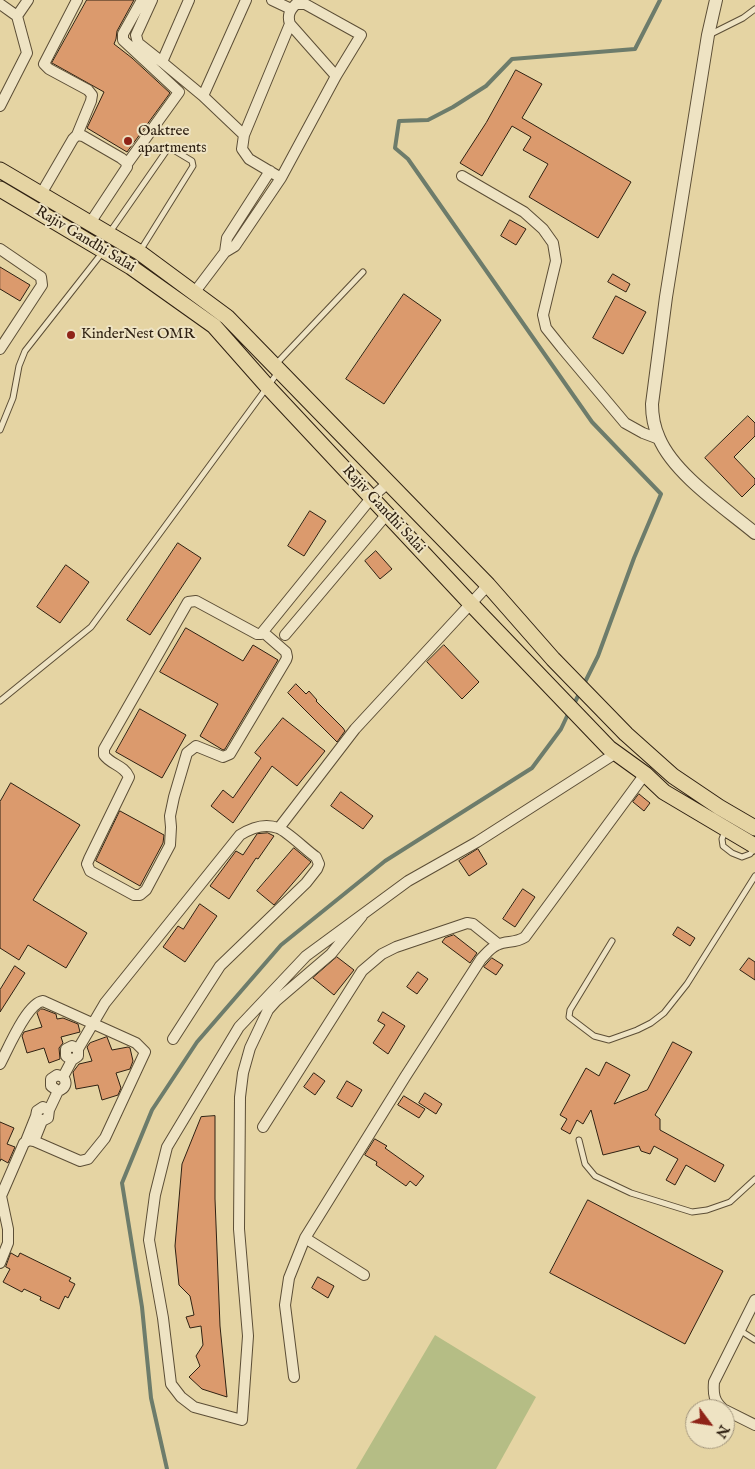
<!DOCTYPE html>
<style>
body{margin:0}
#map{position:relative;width:755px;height:1469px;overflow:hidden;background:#e5d4a3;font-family:"IM FELL English",serif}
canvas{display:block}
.north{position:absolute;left:685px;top:1399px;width:50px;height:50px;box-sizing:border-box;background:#eee3c3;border:1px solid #a2957c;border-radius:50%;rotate:121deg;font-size:14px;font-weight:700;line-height:20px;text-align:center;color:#2f2112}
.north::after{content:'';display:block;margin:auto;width:18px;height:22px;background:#8f2418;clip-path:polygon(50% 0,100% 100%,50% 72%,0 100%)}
</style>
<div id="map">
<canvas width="755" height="1469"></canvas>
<div class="north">N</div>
</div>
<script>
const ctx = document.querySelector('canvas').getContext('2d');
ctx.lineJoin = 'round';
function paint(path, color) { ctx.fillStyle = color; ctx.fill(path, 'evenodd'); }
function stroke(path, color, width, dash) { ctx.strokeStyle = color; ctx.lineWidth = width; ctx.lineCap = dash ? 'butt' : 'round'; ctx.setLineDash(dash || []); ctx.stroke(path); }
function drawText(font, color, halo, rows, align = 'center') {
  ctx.font = font + ' "IM FELL English",serif'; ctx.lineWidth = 4; ctx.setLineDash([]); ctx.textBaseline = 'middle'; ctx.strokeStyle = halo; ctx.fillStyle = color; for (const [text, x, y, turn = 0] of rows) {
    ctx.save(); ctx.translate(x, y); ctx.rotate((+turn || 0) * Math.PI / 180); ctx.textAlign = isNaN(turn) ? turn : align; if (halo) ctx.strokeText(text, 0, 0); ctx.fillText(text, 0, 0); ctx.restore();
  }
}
paint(new Path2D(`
 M 435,1335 L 536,1397 L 496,1469 L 356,1469 Z`), '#b5bd85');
stroke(new Path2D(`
 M 583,686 L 598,656 L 634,558 L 661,494 L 592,422 L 408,159 L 395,148 L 399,121 L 428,120 L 453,107 L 486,86 L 512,59 L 635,49 L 660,0
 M 573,706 L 580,692
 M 167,1469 L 151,1398 L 142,1307 L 122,1183 L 152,1110 L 197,1042 L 281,945 L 385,861 L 532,768 L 561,729 L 569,712`), '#6d7c6b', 4);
const building = new Path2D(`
 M 87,0 L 134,0 L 117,31 L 116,39 L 114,44 L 132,58 L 170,93 L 127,152 L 87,128 L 104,92 L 52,63 Z
 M 516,70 L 542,84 L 522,118 L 631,182 L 598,238 L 529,197 L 548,164 L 523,150 L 531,137 L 512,126 L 482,176 L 460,163 L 486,123 Z
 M 510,220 L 526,229 L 516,245 L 501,236 Z
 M 0,267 L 30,285 L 20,301 L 0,289 Z
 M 613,274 L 630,284 L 626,292 L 608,282 Z
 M 404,294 L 441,320 L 384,404 L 346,379 Z
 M 616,296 L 646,312 L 623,354 L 593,338 Z
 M 748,416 L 755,423 L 755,436 L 734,457 L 755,479 L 755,484 L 742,497 L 705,458 Z
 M 310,511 L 326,521 L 304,556 L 288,546 Z
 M 178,543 L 201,558 L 150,635 L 127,620 Z
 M 376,551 L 392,569 L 380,579 L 365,561 Z
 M 66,565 L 89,582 L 60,623 L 37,607 Z
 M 186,628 L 243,661 L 253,645 L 278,660 L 225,749 L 223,750 L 200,736 L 218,704 L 160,672 Z
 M 444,645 L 479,682 L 462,699 L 427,662 Z
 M 296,684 L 306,694 L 309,691 L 317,700 L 316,701 L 343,728 L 345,731 L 337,742 L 288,693 Z
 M 140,709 L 186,735 L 162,778 L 116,752 Z
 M 283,718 L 325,751 L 297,786 L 272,766 L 233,823 L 211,806 L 223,790 L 233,798 L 261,758 L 255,753 Z
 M 11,783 L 80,825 L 33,900 L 87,933 L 66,968 L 28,945 L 19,960 L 0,948 L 0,802 Z
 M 341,792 L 373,816 L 363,829 L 331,806 Z
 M 639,794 L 650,803 L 644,811 L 633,802 Z
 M 120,811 L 164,835 L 163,843 L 140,886 L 96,861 Z
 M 268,833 L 274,836 L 258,859 L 256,858 L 229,899 L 210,886 L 236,851 L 243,855 L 257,834 Z
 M 294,848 L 311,862 L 274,905 L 257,891 Z
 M 478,849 L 487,864 L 469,876 L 459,861 Z
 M 523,889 L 535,897 L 515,927 L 503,919 Z
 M 200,904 L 217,916 L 185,962 L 163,947 L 178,926 L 183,929 Z
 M 678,927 L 695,938 L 690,946 L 673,935 Z
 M 454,935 L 477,953 L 470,963 L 442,942 L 445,938 Z
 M 337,957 L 354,970 L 334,995 L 313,978 Z
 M 492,958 L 503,965 L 496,975 L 484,967 Z
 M 749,958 L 755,962 L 755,980 L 740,970 Z
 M 15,966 L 25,973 L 0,1012 L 0,990 Z
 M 418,972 L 428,979 L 417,994 L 407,987 Z
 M 41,1009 L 43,1009 L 56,1014 L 57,1019 L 63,1018 L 78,1024 L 80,1032 L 61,1037 L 63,1043 L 59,1048 L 60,1059 L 49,1063 L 44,1048 L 27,1053 L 22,1036 L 24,1032 L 42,1027 L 37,1013 Z
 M 383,1012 L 405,1026 L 388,1054 L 373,1043 L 385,1025 L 378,1021 Z
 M 107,1037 L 112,1050 L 128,1047 L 130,1048 L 133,1061 L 130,1069 L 116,1073 L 121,1088 L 118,1095 L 102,1100 L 98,1085 L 76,1089 L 73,1072 L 79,1064 L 92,1061 L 87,1047 L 90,1043 Z
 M 673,1042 L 692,1052 L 655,1115 L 660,1119 L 660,1130 L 724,1165 L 715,1182 L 686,1165 L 675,1185 L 666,1180 L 678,1159 L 654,1146 L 650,1154 L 641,1151 L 639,1146 L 603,1155 L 591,1110 L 583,1124 L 577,1120 L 570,1134 L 561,1129 L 567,1119 L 560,1115 L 586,1068 L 599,1076 L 606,1062 L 630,1075 L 614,1104 L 647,1090 Z
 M 314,1073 L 325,1081 L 315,1095 L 304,1087 Z
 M 347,1081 L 362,1090 L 352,1107 L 337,1098 Z
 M 425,1093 L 442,1104 L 436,1114 L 419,1103 Z
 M 404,1096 L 425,1109 L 419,1118 L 398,1105 Z
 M 215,1116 L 215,1199 L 220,1326 L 227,1397 L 202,1389 L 189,1377 L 200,1366 L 196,1356 L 203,1345 L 201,1326 L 190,1328 L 186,1317 L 194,1315 L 190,1296 L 179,1285 L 175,1246 L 182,1164 L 201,1117 Z
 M 0,1122 L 14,1128 L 7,1144 L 15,1147 L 8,1163 L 1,1159 L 0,1161 Z
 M 375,1139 L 387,1146 L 385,1148 L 424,1176 L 416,1186 L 410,1181 L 406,1186 L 376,1165 L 377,1162 L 365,1155 Z
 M 588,1200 L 723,1271 L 685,1344 L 550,1273 Z
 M 11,1253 L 18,1257 L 20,1253 L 71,1278 L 69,1281 L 75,1284 L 68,1298 L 65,1296 L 59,1309 L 40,1300 L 41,1297 L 24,1289 L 22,1292 L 3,1282 L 10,1269 L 6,1267 Z
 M 318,1277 L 334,1286 L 328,1298 L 312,1288 Z`);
paint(building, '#db9a6d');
stroke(building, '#2f2112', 1);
const service = new Path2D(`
 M 711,34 L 743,18 L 755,9
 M 110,232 L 167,150 L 172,149 L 192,161 L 193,166 L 140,251
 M 276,364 L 363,272
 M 0,430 L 13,398 L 19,366 L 25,351 L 102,253
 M 0,701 L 91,627 L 279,371
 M 725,831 L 722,839 L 723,846 L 732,853 L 742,857 L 750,854 L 755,848
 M 612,941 L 570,1010 L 569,1017 L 594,1036 L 609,1040 L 637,1030 L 651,1023 L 664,1013 L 687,984 L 755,876
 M 579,1140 L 585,1164 L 595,1176 L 631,1193 L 692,1212 L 707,1210 L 730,1202 L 755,1179
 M 741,1331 L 755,1340`);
const minor = new Path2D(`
 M 77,0 L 44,64 L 49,69 L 88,90 L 92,95 L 91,101 L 77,135
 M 152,0 L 136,35 L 138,43 L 162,62
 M 189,0 L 162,62 L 203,96
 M 272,0 L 291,9
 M 0,4 L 17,16 L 27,53 L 0,106
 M 17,16 L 28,0
 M 244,135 L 203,96 L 246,0
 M 127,164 L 179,92 L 123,40 L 123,34 L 142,0
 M 462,176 L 524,212 L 543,229 L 553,243 L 556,261 L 543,315 L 546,328 L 562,348 L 625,423 L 643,433 L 659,439
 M 281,178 L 249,159 L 242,149 L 244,135 L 290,24
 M 41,194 L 73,139 L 77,135 L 83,136 L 121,158 L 126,162 L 127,167 L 90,223
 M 0,249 L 41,277 L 42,285 L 0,349
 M 225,252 L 227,238 L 270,171
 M 194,293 L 225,252 L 235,246 L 281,178 L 336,76 L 361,35 L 305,4 L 296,4 C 290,10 287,15 290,24 L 336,76
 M 263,632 L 286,652 L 287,657 L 286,660 L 230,754 L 223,757 L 196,746 L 187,753 L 174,797 L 170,816 L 171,827 L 170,845 L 146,890 L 140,895 L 134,895 L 90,871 L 87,864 L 89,859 L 129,777 C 124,765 111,765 104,755 L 104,749 L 188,602 L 196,601 L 257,634 L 261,634 L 372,497 L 388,483
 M 285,635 L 387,514
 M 279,828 L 355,729 L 488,585
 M 362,916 L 331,954 L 276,1001 L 268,1010 L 250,1048 L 243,1073 L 240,1097 L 239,1229 L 248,1336 L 242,1420 L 194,1407 L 181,1397 L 171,1384 L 163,1318 L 149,1240 L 155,1195 L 167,1147 L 239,1027 L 306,956 L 408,881 L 477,842 L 616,753
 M 72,1060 L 66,1056 L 66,1049 L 72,1046 L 78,1049
 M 0,1064 C 8,1049 27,1003 43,1001 L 136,1043 L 145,1052 L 105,1138 L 88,1159 L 80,1161 L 34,1141 L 29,1140 L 24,1143 L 1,1196 L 8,1229 L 8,1243 L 0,1263
 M 58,1091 L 51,1086 L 51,1079 L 57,1075 L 63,1077
 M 42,1121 L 36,1116 L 37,1111 L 43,1107 L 49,1110
 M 263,1127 L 362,971 L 382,954 L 396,947 L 467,923 L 473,924 L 498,944
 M 26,1141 L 36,1116
 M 34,1141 L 42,1121 L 48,1118 L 49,1110 L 58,1091 C 65,1089 68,1083 63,1077 L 72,1060 L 78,1056 L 78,1049 L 105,1003 L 240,835 C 251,828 265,823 278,828 C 287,831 307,851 316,857 L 319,864 L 317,869 L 306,883 L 220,966 L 173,1039
 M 305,1238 L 364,1275
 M 294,1377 L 285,1305 L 289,1278 L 305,1238 L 405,1077 L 481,959 C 486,954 490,948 497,945 C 507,940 514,944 525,937 L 645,774
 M 723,1409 C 714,1401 713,1394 714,1382 L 755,1300
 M 725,1410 L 755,1425`);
const tertiary = new Path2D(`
 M 716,0 L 708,35 L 666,297 L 652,404 C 652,416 654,427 659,438 C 674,474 725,508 755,533`);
const primary = new Path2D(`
 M 0,170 L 139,252 L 227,317 L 488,585 L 553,659 L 626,734 L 673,776 L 719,807 L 755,828
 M 0,189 L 131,267 L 214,326 L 267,386 L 470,603 L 609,748 L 645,774 L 664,792 L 755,846`);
stroke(service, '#5c4e36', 7);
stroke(minor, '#5c4e36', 12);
stroke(tertiary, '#5c4e36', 14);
stroke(primary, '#2f2112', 17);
stroke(service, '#eee3c3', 5);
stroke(minor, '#eee3c3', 10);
stroke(tertiary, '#eee3c3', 12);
stroke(primary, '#e5d4a3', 15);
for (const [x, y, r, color] of [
 [128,141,5,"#8f2418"],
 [71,335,5,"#8f2418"]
]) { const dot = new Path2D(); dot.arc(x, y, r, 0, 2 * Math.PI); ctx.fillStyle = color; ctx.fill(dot); stroke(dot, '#eee3c3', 2); }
drawText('15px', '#2f2112', '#eee3c3', [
 ["Oaktree",138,132],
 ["apartments",138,149],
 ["KinderNest OMR",81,335]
], 'left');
drawText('15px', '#2f2112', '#eee3c3', [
 ["Rajiv Gandhi Salai",85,240,31],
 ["Rajiv Gandhi Salai",383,510,47]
]);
</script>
